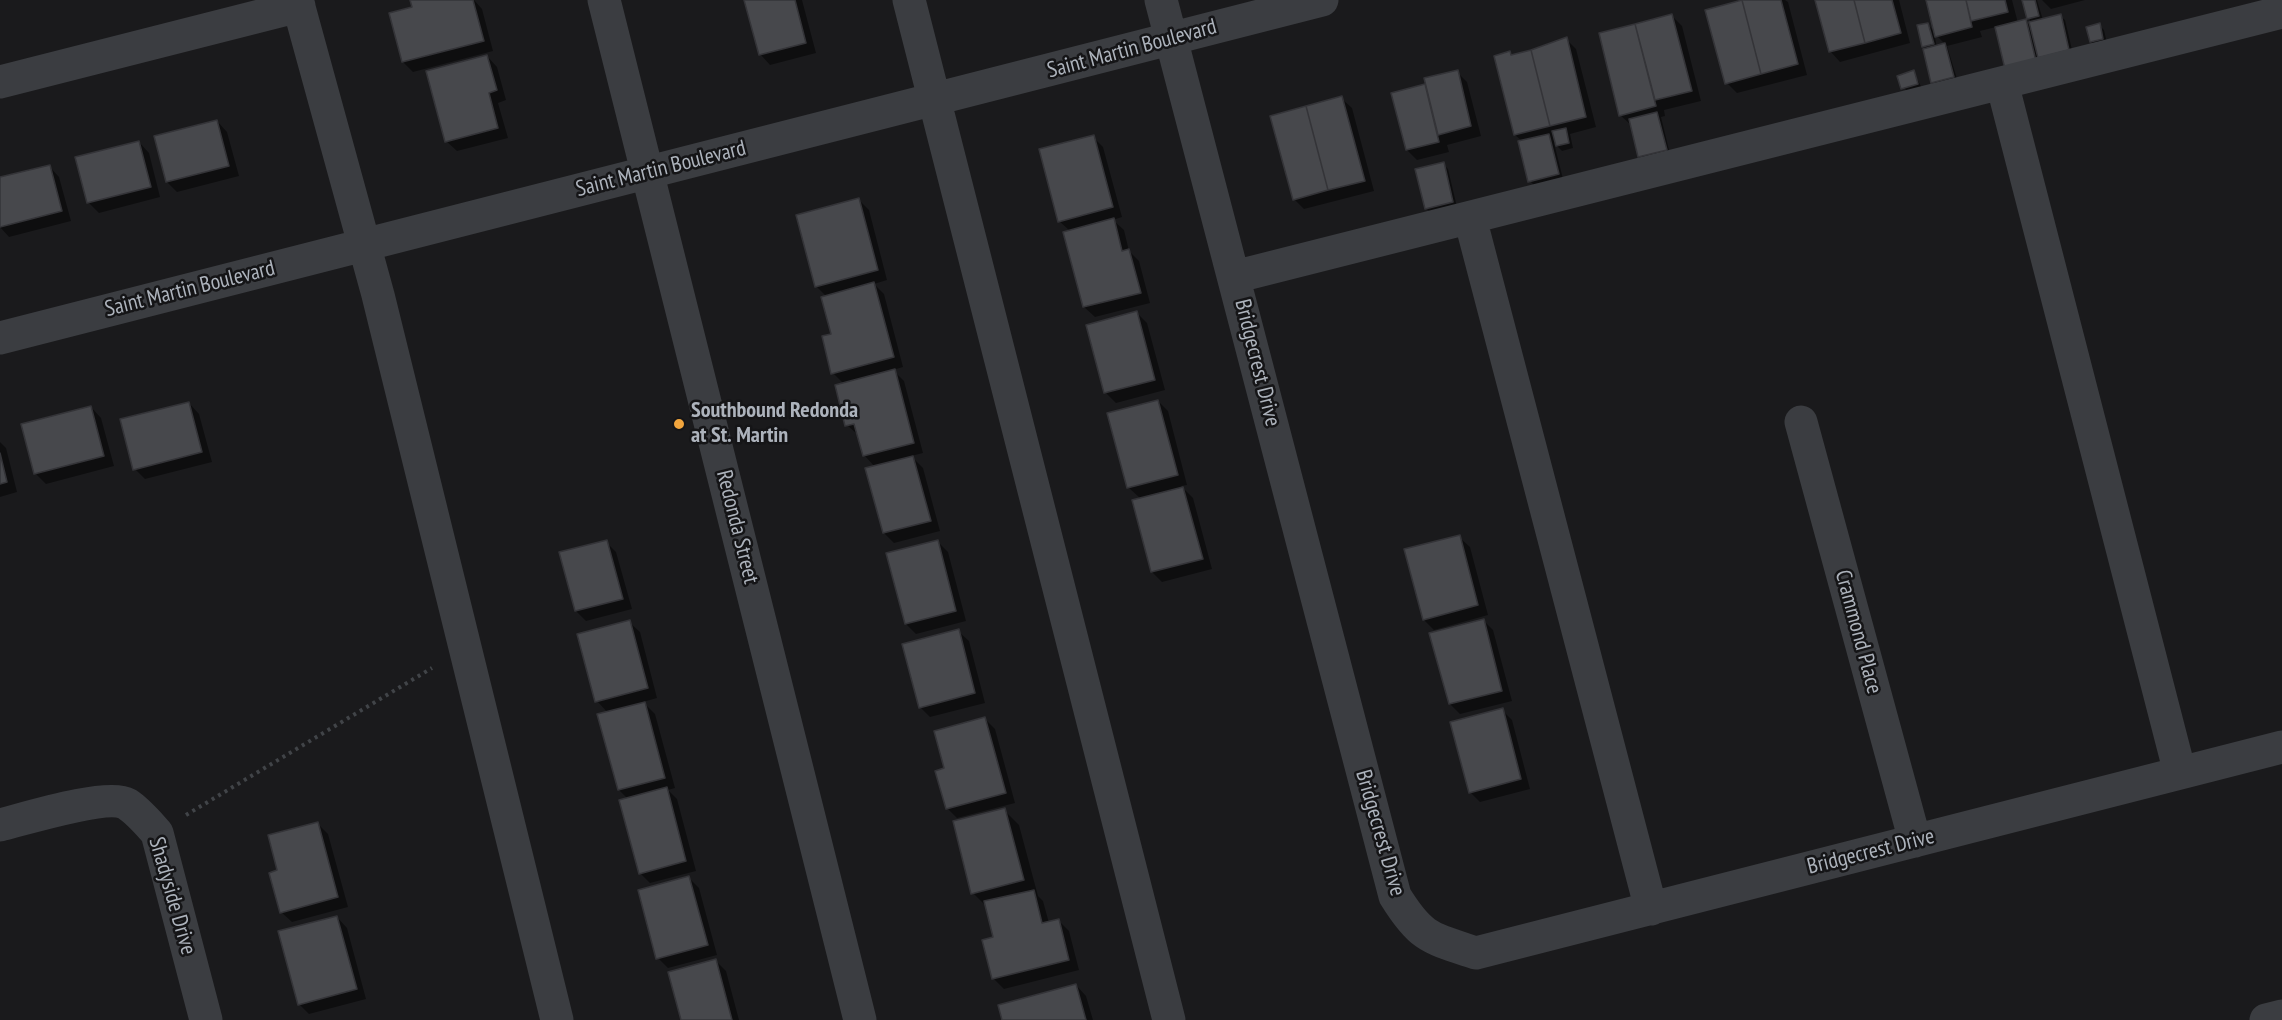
<!DOCTYPE html>
<style>
body{margin:0}
canvas{display:block;background:#1a1a1c}
</style>
<canvas width="2282" height="1020"></canvas>
<script>
const ctx = document.querySelector('canvas').getContext('2d');
ctx.lineJoin = 'round';
function paint(path, color) { ctx.fillStyle = color; ctx.fill(path, 'evenodd'); }
function stroke(path, color, width, dash) { ctx.strokeStyle = color; ctx.lineWidth = width; ctx.lineCap = dash ? 'butt' : 'round'; ctx.setLineDash(dash || []); ctx.stroke(path); }
function drawText(font, color, halo, rows, align = 'center') {
  ctx.font = font + ' "PT Sans Narrow",sans-serif'; ctx.lineWidth = 5; ctx.setLineDash([]); ctx.textBaseline = 'middle'; ctx.strokeStyle = halo; ctx.fillStyle = color; for (const [text, x, y, turn = 0] of rows) {
    ctx.save(); ctx.translate(x, y); ctx.rotate((+turn || 0) * Math.PI / 180); ctx.textAlign = isNaN(turn) ? turn : align; if (halo) ctx.strokeText(text, 0, 0); ctx.fillText(text, 0, 0); ctx.restore();
  }
}
paint(new Path2D(`
 M 412,0 L 474,0 L 482,9 L 493,51 L 413,72 L 403,62 L 414,8 Z
 M 746,0 L 802,0 L 816,53 L 770,65 L 760,54 Z
 M 1749,0 L 1785,0 L 1788,2 L 1807,75 L 1737,93 L 1727,83 Z
 M 1816,0 L 1899,0 L 1910,43 L 1840,62 L 1830,51 Z
 M 1928,0 L 2012,0 L 2018,23 L 2025,21 L 2032,27 L 2024,0 L 2037,0 L 2043,20 L 2060,16 L 2065,20 L 2073,54 L 2040,66 L 1996,27 L 1980,31 L 1982,37 L 1947,46 L 1958,82 L 1938,88 L 1933,83 L 1924,50 L 1926,49 L 1923,46 L 1928,25 L 1936,33 ZM 1934,33 L 1945,44 L 1937,47 Z
 M 2042,0 L 2085,0 L 2051,9 Z
 M 1672,16 L 1682,26 L 1701,101 L 1664,110 L 1665,116 L 1661,117 L 1670,154 L 1644,161 L 1640,156 L 1631,125 L 1620,115 L 1600,34 Z
 M 2099,25 L 2104,30 L 2107,43 L 2096,46 L 2091,42 Z
 M 1566,39 L 1576,49 L 1596,127 L 1570,134 L 1573,148 L 1562,151 L 1554,143 L 1563,179 L 1535,186 L 1530,181 L 1523,142 L 1515,135 L 1509,53 L 1512,56 Z
 M 487,56 L 497,67 L 506,100 L 498,103 L 508,138 L 457,151 L 446,141 Z
 M 1457,72 L 1467,82 L 1481,136 L 1447,145 L 1449,152 L 1417,160 L 1407,150 L 1393,94 L 1427,86 Z
 M 1913,72 L 1922,88 L 1908,94 L 1899,77 Z
 M 1341,98 L 1352,108 L 1374,191 L 1304,209 L 1294,199 Z
 M 217,121 L 227,132 L 239,176 L 177,192 L 167,182 Z
 M 1093,137 L 1103,147 L 1122,217 L 1113,220 L 1124,230 L 1129,251 L 1139,261 L 1150,303 L 1095,317 L 1084,307 L 1065,233 L 1070,231 L 1059,221 Z
 M 139,142 L 149,153 L 160,197 L 99,213 L 89,203 L 77,158 Z
 M 1443,164 L 1448,169 L 1457,207 L 1431,213 L 1426,208 Z
 M 49,166 L 59,177 L 71,221 L 9,237 L 0,227 L 0,179 Z
 M 859,200 L 869,210 L 887,280 L 874,284 L 884,294 L 903,367 L 893,370 L 904,381 L 923,453 L 911,456 L 923,468 L 940,531 L 894,543 L 884,533 L 875,467 L 864,455 L 858,435 L 847,425 L 844,384 L 833,373 L 832,335 L 827,297 L 816,286 Z
 M 1137,313 L 1147,323 L 1165,390 L 1116,403 L 1106,393 L 1088,326 Z
 M 1158,401 L 1168,411 L 1187,485 L 1181,486 L 1193,498 L 1212,569 L 1162,582 L 1152,572 L 1141,499 L 1129,488 Z
 M 189,403 L 199,414 L 212,462 L 145,479 L 135,469 Z
 M 91,407 L 101,418 L 114,466 L 46,484 L 36,474 Z
 M 0,442 L 6,448 L 17,492 L 0,497 Z
 M 1459,537 L 1470,547 L 1488,615 L 1434,630 L 1424,620 Z
 M 937,541 L 948,552 L 966,621 L 916,634 L 906,624 Z
 M 606,542 L 616,552 L 632,609 L 586,621 L 576,611 Z
 M 1483,620 L 1493,630 L 1512,701 L 1460,714 L 1450,704 Z
 M 629,622 L 640,632 L 657,698 L 643,702 L 655,714 L 675,788 L 668,790 L 677,799 L 696,871 L 650,883 L 640,873 L 628,799 L 619,790 L 608,713 L 597,701 Z
 M 958,631 L 969,641 L 985,703 L 930,717 L 920,707 Z
 M 1502,710 L 1512,720 L 1530,789 L 1480,802 L 1470,792 Z
 M 985,719 L 995,729 L 1015,803 L 957,818 L 947,808 L 946,769 Z
 M 1004,810 L 1019,825 L 1038,896 L 1043,901 L 1049,923 L 1059,921 L 1069,931 L 1079,970 L 1004,989 L 993,978 L 995,938 L 987,907 L 973,893 Z
 M 318,824 L 328,834 L 348,907 L 292,922 L 281,912 L 279,872 Z
 M 689,878 L 699,888 L 717,955 L 668,968 L 658,958 Z
 M 337,917 L 347,928 L 366,999 L 309,1014 L 299,1004 Z
 M 716,961 L 726,971 L 739,1020 L 682,1020 Z
 M 1076,985 L 1086,996 L 1093,1020 L 1004,1020 Z`), '#0007');
const building = new Path2D(`
 M 410,0 L 473,0 L 484,41 L 402,62 L 389,13 L 412,7 Z
 M 744,0 L 795,0 L 806,43 L 759,55 Z
 M 1742,0 L 1781,0 L 1798,64 L 1761,74 Z
 M 1742,0 L 1761,74 L 1725,84 L 1705,10 Z
 M 1815,0 L 1854,0 L 1865,43 L 1829,52 Z
 M 1854,0 L 1892,0 L 1901,33 L 1865,43 Z
 M 1926,0 L 1966,0 L 1972,27 L 1935,37 Z
 M 1966,0 L 2005,0 L 2008,12 L 1971,21 Z
 M 2022,0 L 2035,0 L 2039,16 L 2027,19 Z
 M 1672,14 L 1692,91 L 1655,100 L 1635,24 Z
 M 2061,14 L 2069,50 L 2038,58 L 2029,22 Z
 M 2026,19 L 2036,61 L 2005,69 L 1995,27 Z
 M 1928,23 L 1934,44 L 1922,47 L 1917,25 Z
 M 2100,23 L 2103,39 L 2090,42 L 2086,27 Z
 M 1635,24 L 1656,106 L 1619,116 L 1599,33 Z
 M 1567,37 L 1586,117 L 1550,126 L 1531,50 Z
 M 1945,43 L 1954,77 L 1931,83 L 1923,49 Z
 M 1531,50 L 1550,126 L 1514,135 L 1494,56 L 1510,51 L 1511,55 Z
 M 487,55 L 497,90 L 489,93 L 498,128 L 445,142 L 426,71 Z
 M 1458,70 L 1471,126 L 1438,135 L 1424,78 Z
 M 1914,70 L 1918,84 L 1901,89 L 1897,76 Z
 M 1425,84 L 1439,142 L 1406,150 L 1391,93 Z
 M 1342,96 L 1365,181 L 1328,190 L 1306,106 Z
 M 1306,106 L 1328,190 L 1293,200 L 1270,116 Z
 M 1657,112 L 1667,150 L 1638,157 L 1629,119 Z
 M 217,120 L 229,166 L 166,182 L 154,136 Z
 M 1566,128 L 1569,143 L 1556,146 L 1552,131 Z
 M 1549,134 L 1559,174 L 1528,182 L 1518,141 Z
 M 1094,135 L 1113,207 L 1058,222 L 1039,149 Z
 M 139,141 L 151,187 L 87,203 L 75,157 Z
 M 1444,162 L 1453,202 L 1425,209 L 1415,169 Z
 M 50,165 L 62,211 L 0,227 L 0,177 Z
 M 859,198 L 878,270 L 815,287 L 796,215 Z
 M 1114,218 L 1122,251 L 1129,249 L 1141,293 L 1083,307 L 1063,232 Z
 M 874,282 L 894,357 L 831,374 L 822,336 L 831,334 L 821,297 Z
 M 1137,311 L 1155,380 L 1104,393 L 1086,325 Z
 M 895,369 L 914,443 L 863,456 L 854,424 L 845,426 L 835,385 Z
 M 1158,400 L 1178,475 L 1127,488 L 1107,413 Z
 M 189,402 L 202,452 L 133,470 L 120,419 Z
 M 91,406 L 104,456 L 34,474 L 21,424 Z
 M 0,453 L 7,482 L 0,484 Z
 M 913,456 L 931,521 L 883,533 L 865,468 Z
 M 1183,487 L 1203,559 L 1151,572 L 1132,500 Z
 M 1460,535 L 1478,605 L 1423,620 L 1404,549 Z
 M 607,540 L 623,599 L 575,611 L 559,552 Z
 M 938,540 L 956,611 L 905,624 L 886,553 Z
 M 1484,619 L 1502,691 L 1449,704 L 1429,633 Z
 M 630,620 L 648,688 L 595,702 L 577,634 Z
 M 959,629 L 975,693 L 919,708 L 902,644 Z
 M 645,702 L 665,778 L 618,790 L 597,714 Z
 M 1503,708 L 1521,779 L 1469,793 L 1450,722 Z
 M 985,717 L 1006,793 L 946,809 L 935,771 L 944,768 L 934,731 Z
 M 667,787 L 686,861 L 639,874 L 619,800 Z
 M 1005,808 L 1024,880 L 971,894 L 953,821 Z
 M 318,822 L 338,897 L 280,913 L 269,873 L 277,870 L 268,835 Z
 M 689,876 L 708,945 L 656,959 L 638,890 Z
 M 1034,890 L 1042,923 L 1059,919 L 1069,960 L 992,979 L 982,940 L 993,937 L 984,901 Z
 M 337,916 L 357,989 L 298,1005 L 278,931 Z
 M 716,959 L 732,1020 L 681,1020 L 668,972 Z
 M 1076,984 L 1086,1020 L 1002,1020 L 998,1005 Z`);
paint(building, '#47484c');
stroke(building, '#343438', 1.5);
stroke(new Path2D(`
 M 186,815 L 432,668`), '#414448', 4, [3, 4.5]);
stroke(new Path2D(`
 M 297,0 L 378,295 L 557,1020
 M 604,0 L 860,1020
 M 909,0 L 1169,1020
 M 1161,0 L 1395,896 C 1421,938 1430,938 1476,953 L 2282,747
 M 0,82 L 299,6
 M 2002,83 L 2180,773
 M 1470,218 L 1651,909
 M 1234,277 L 2282,12
 M 0,338 L 1322,0
 M 1801,422 L 1915,841
 M 0,825 C 24,819 108,793 127,804 C 138,811 148,823 157,833 L 206,1020
 M 2266,1020 L 2282,1016`), '#3b3d41', 33);
for (const [x, y, r, color] of [
 [679,424,6,"#f1a53d"]
]) { const dot = new Path2D(); dot.arc(x, y, r, 0, 2 * Math.PI); ctx.fillStyle = color; ctx.fill(dot); stroke(dot, '#151517', 2); }
drawText('22px', '#adb3bc', '#151517', [
 ["Saint Martin Boulevard",1132,49,-15],
 ["Saint Martin Boulevard",661,169,-14],
 ["Saint Martin Boulevard",190,289,-14],
 ["Bridgecrest Drive",1257,363,76],
 ["Redonda Street",737,527,76],
 ["Crammond Place",1858,632,75],
 ["Bridgecrest Drive",1380,833,74],
 ["Bridgecrest Drive",1871,852,-14],
 ["Shadyside Drive",172,896,74]
]);
drawText('bold 22px', '#adb3bc', '#151517', [
 ["Southbound Redonda",691,411],
 ["at St. Martin",691,436]
], 'left');
</script>
